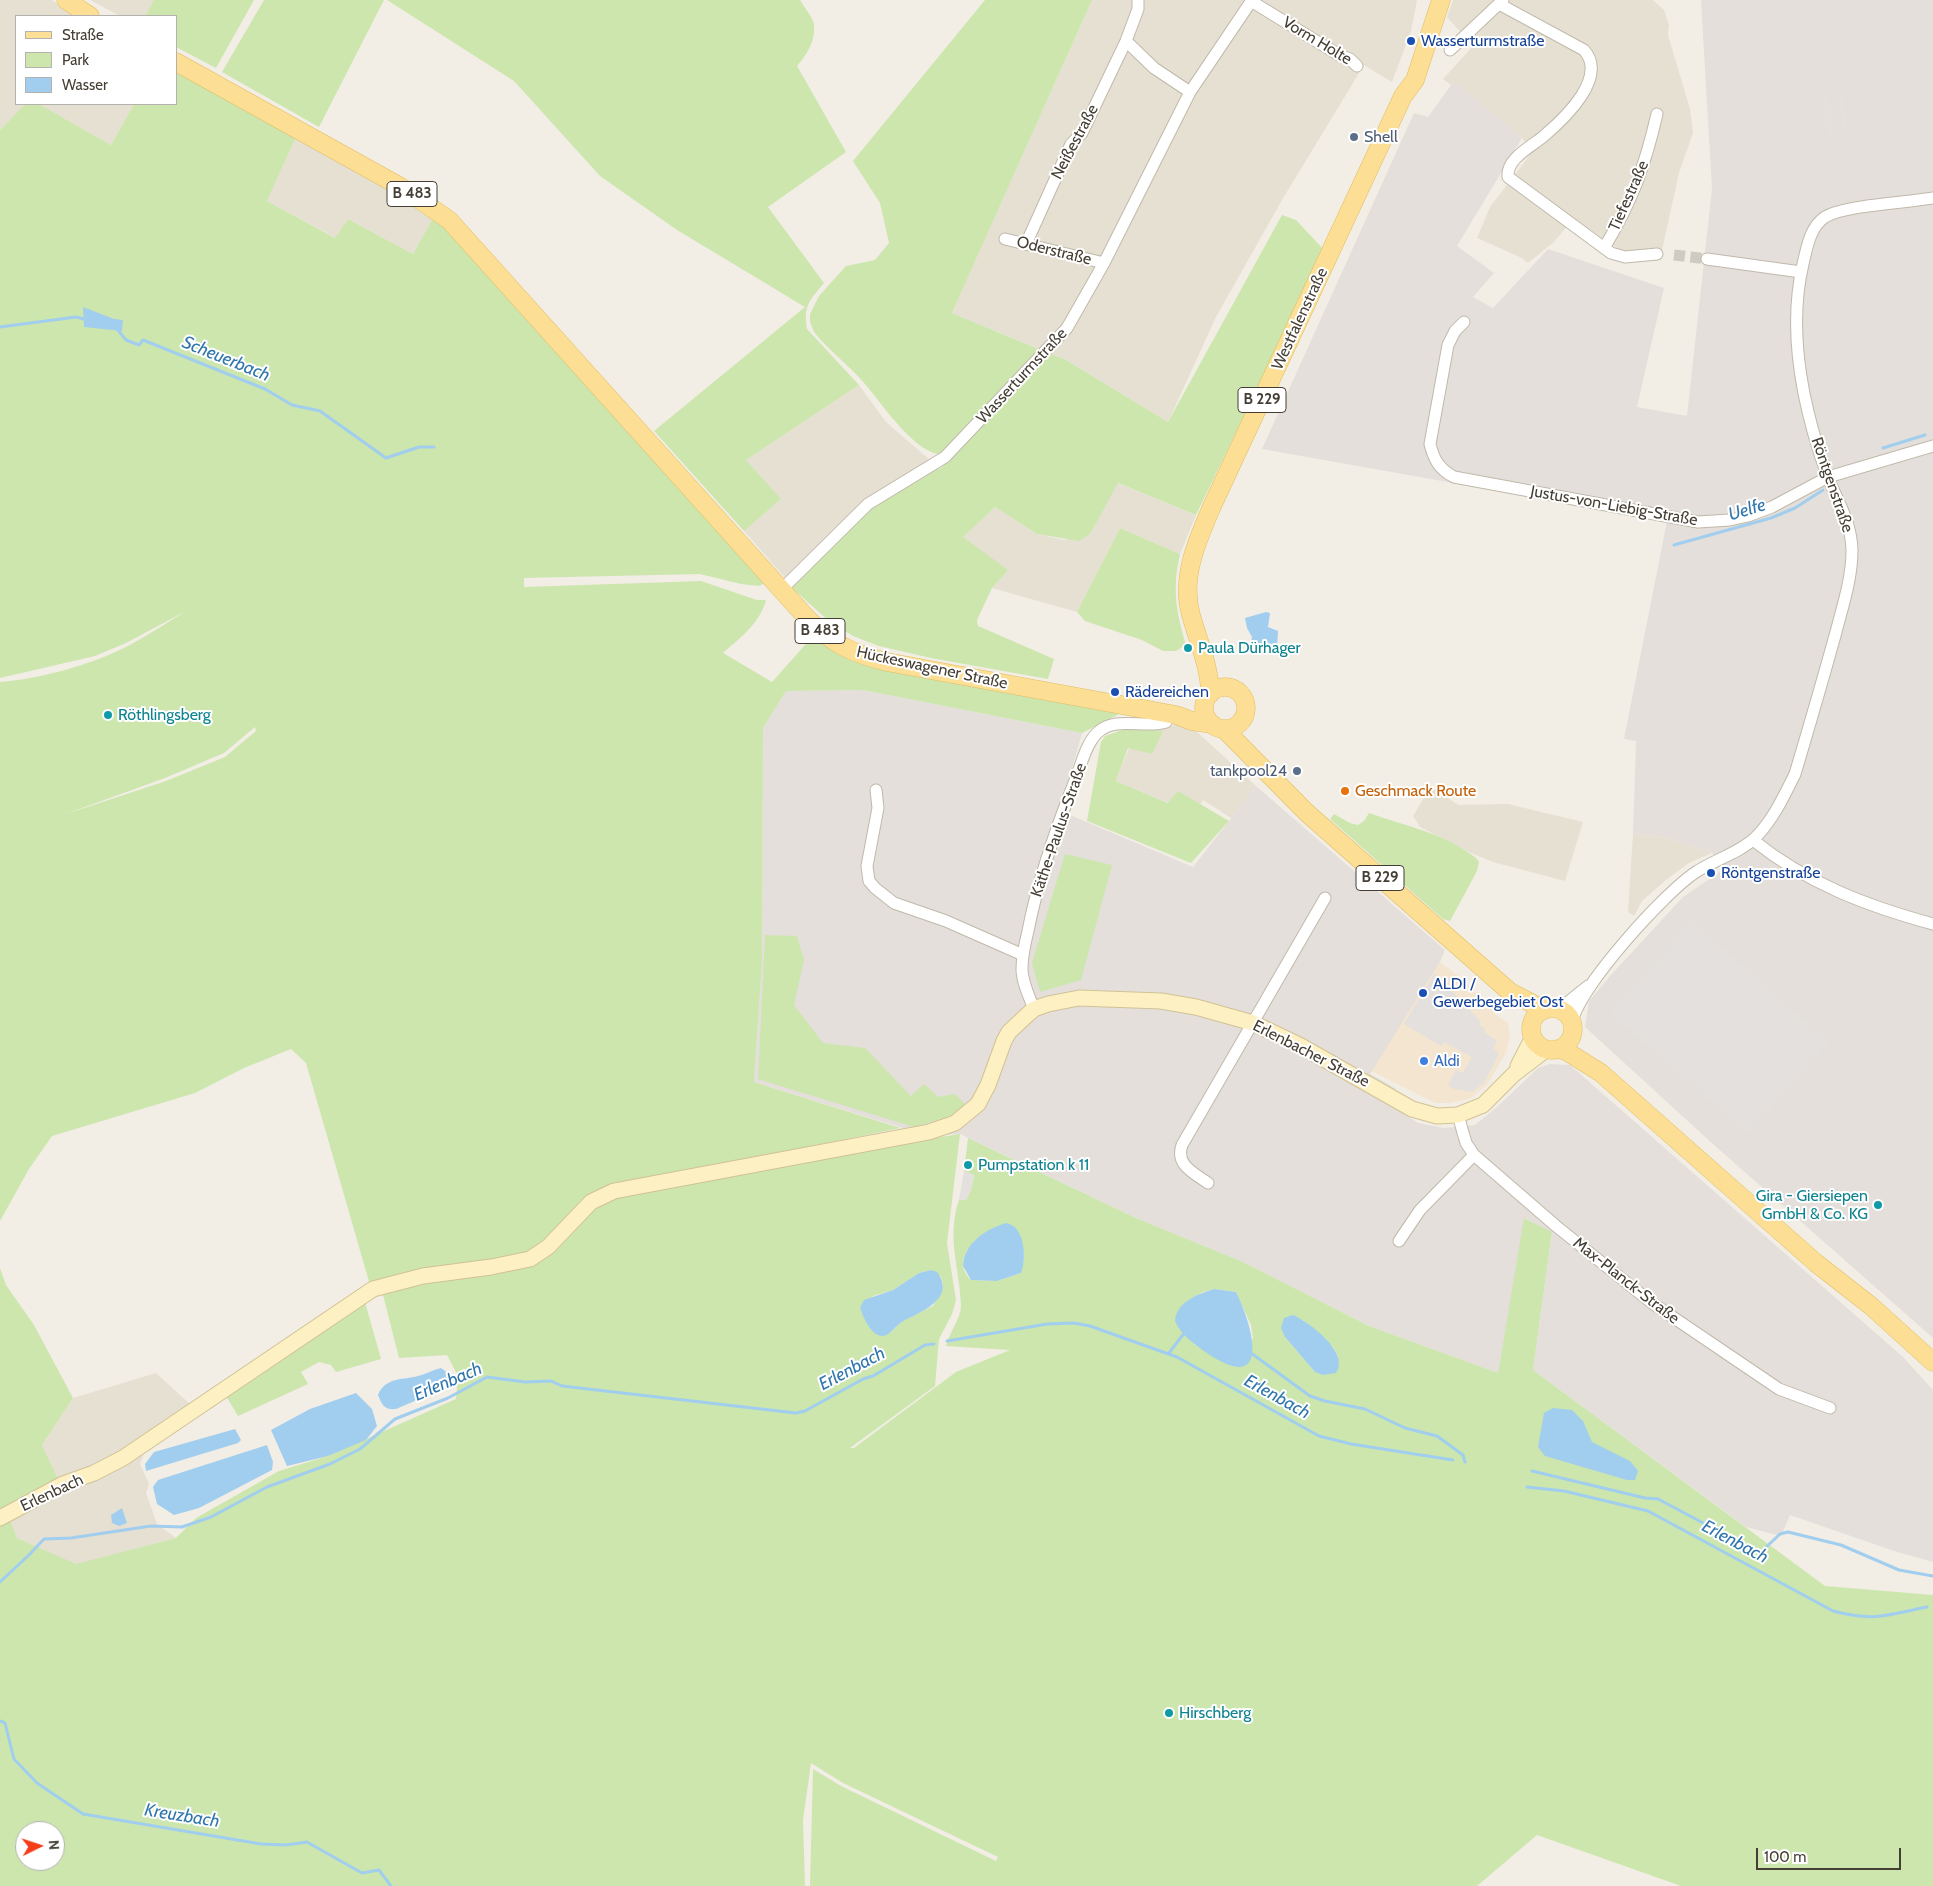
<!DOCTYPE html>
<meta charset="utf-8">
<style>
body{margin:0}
#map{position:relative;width:1933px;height:1886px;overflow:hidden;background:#f2eee5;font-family:Cabin,sans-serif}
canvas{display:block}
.legend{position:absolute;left:15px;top:15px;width:162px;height:90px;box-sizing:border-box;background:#fff;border:1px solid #b4b2ae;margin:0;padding:6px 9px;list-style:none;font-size:15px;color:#443e34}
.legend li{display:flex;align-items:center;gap:10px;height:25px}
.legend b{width:25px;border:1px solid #b4b2ae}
.north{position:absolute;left:15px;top:1821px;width:50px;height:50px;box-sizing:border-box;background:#fff;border:1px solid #b4b2ae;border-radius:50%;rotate:86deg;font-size:14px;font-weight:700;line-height:20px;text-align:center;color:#443e34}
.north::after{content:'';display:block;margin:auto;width:18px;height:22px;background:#f53c19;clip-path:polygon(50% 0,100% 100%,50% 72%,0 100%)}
.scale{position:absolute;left:1756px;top:1848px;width:145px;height:22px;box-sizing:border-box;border:2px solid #443e34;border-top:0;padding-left:6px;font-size:15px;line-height:18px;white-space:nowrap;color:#443e34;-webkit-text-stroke:4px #fff;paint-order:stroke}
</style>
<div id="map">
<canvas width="1933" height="1886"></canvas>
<ul class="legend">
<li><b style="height:6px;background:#fcdf94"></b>Straße</li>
<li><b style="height:14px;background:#cce6ae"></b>Park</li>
<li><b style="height:14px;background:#a1ceee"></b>Wasser</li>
</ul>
<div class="north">N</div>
<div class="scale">100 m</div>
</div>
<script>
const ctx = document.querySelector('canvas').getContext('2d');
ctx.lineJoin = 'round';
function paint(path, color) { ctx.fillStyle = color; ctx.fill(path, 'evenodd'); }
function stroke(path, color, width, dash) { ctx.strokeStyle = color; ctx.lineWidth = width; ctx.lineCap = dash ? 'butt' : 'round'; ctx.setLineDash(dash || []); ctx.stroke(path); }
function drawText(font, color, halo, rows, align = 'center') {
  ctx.font = font + ' Cabin,sans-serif'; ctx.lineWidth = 4; ctx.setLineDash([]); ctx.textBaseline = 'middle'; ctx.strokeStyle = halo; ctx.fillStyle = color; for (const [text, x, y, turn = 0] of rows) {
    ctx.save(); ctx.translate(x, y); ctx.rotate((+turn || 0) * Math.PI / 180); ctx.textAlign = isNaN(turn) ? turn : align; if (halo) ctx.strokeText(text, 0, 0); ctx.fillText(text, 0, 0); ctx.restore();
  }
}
paint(new Path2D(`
 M 0,0 L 52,0 L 69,12 L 81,16 L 16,16 L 16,104 L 25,104 L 0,130 Z
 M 90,0 L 154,0 L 145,16 L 120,16 Z
 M 1092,0 L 1417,0 L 1411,31 L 1392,82 L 1364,65 L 1282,200 L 1216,317 L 1168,422 L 1066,360 L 952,313 Z
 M 1453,0 L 1653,0 L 1664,10 L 1669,25 L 1668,35 L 1690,109 L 1693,133 L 1679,173 L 1662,250 L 1631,252 L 1617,248 L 1574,218 L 1554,242 L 1528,263 L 1522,258 L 1477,238 L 1490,207 L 1532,152 L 1522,138 L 1443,79 L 1473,46 L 1447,17 Z
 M 39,104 L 134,104 L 111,145 Z
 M 297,135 L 434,216 L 413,254 L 348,219 L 336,238 L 267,201 Z
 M 859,385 L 886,422 L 930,460 L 787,580 L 744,531 L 780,499 L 746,460 Z
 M 1117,483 L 1196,515 L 1180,554 L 1120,528 L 1077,612 L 992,588 L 1007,570 L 962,537 L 995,507 L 1037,534 L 1064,540 L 1090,534 Z
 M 1179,724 L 1196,731 L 1256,786 L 1231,818 L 1203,800 L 1195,814 L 1116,781 L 1137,728 L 1165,728 Z
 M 1431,786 L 1458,805 L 1508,804 L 1583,822 L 1565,881 L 1493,862 L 1471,853 L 1420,827 L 1413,816 Z
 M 1633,834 L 1666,838 L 1712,853 L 1689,863 L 1667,879 L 1642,901 L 1634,916 L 1628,912 Z
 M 156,1373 L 192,1406 L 145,1450 L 140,1464 L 149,1484 L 146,1493 L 157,1524 L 176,1538 L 76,1565 L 17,1538 L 9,1517 L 60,1483 L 42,1445 L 73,1398 Z`), '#e6e0d3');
paint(new Path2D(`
 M 1440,962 L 1465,981 L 1495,1014 L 1508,1023 L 1510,1036 L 1506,1053 L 1487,1085 L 1470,1099 L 1448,1103 L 1435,1103 L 1371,1071 Z`), '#f4e5d0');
paint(new Path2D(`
 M 1701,0 L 1933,0 L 1933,1338 L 1714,1145 L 1585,1027 L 1589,1001 L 1610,976 L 1683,897 L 1724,869 L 1712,853 L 1666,838 L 1633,834 L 1636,741 L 1624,739 L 1667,521 L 1262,449 L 1414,113 L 1428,117 L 1454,81 L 1522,138 L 1457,246 L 1494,273 L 1473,297 L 1493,308 L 1548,249 L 1664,288 L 1637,407 L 1687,416 L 1712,189 Z
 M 863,690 L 1082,733 L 1065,794 L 1070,815 L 1193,867 L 1256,786 L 1445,950 L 1440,962 L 1362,1087 L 1418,1123 L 1444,1128 L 1475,1125 L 1497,1107 L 1538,1068 L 1550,1064 L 1570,1065 L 1903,1357 L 1933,1390 L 1933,1562 L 1894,1551 L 1790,1515 L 1781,1536 L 1746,1527 L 1533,1370 L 1552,1233 L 1525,1218 L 1498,1373 L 1369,1326 L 1243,1262 L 1136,1218 L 960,1134 L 928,1136 L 754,1082 L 762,962 L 763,728 L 786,691 Z`), '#e4dfda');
paint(new Path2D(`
 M 154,0 L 254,0 L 216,68 L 176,47 L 176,16 L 145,16 Z
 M 264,0 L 384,0 L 319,127 L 222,72 Z
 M 387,0 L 800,0 C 804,7 810,14 813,21 C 818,37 807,55 797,66 L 846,152 L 768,207 L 824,283 C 810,300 803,305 807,329 L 859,385 L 746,460 L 781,499 L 744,531 L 654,431 L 805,307 L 677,230 L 600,176 L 514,81 Z
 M 985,0 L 1092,0 L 952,313 L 1041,350 L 943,454 C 917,457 880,401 865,384 C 849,365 829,351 814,332 L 810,322 L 810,314 L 819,296 L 846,266 L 875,260 L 889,243 L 880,203 L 853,161 Z
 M 176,70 L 297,135 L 267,201 L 335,238 L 348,219 L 413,254 L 434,216 L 765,583 L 759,586 L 741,584 L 700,574 L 524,578 L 524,587 L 701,581 L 757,600 L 766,600 C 760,623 740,638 723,653 L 772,682 L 813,636 L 833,651 L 864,665 L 1121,713 L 1082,733 L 863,690 L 786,691 L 763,728 L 762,962 L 754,1082 L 900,1128 L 611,1187 L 535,1250 L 514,1258 L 370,1285 L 306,1063 L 291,1049 L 244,1068 L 195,1093 L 52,1136 L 29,1169 L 0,1221 L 0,682 C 40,679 90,665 126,647 C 147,636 166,623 186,611 L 126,643 L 95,656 L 0,678 L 0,130 L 25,104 L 39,104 L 111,145 L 134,104 L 176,104 ZM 255,727 L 256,731 L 225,757 L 166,781 L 63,815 L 165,778 L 224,753 Z
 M 1282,215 L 1296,220 L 1324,250 L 1196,515 L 1118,483 L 1090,534 L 1079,541 L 1037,534 L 995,507 L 963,537 L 1008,570 L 992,588 L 977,620 L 978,626 L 1054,659 L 1048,679 L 931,658 L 879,646 L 853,636 L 829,621 L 792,588 L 793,584 C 837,541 881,487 941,468 L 1049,353 L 1066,360 L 1168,422 Z
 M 1120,528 L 1180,554 C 1172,589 1176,611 1186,645 L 1176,651 L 1163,651 L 1142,640 L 1085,621 L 1077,612 Z
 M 1128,728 L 1163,731 L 1152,754 L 1128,748 L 1116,781 L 1168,803 L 1178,791 L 1229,821 L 1191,863 L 1087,821 L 1101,742 L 1105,736 Z
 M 1369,813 C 1405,826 1445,833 1476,858 L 1479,862 L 1477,871 L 1450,921 L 1443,919 L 1330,819 L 1334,814 L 1350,823 L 1358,825 L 1364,821 Z
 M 1065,854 L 1112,865 L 1081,980 L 1040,992 L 1032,963 Z
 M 765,935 L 797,936 L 804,960 L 794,1005 L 823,1043 L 865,1048 L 911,1096 L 924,1084 L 938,1097 L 955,1094 L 965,1104 L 951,1116 L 914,1127 L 758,1079 Z
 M 960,1134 L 947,1243 L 956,1300 L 952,1314 L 939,1339 L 935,1386 L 850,1448 L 854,1448 L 956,1372 L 1010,1350 L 946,1346 C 949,1333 961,1318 961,1306 C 960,1269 946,1238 959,1200 L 966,1200 L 971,1190 L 974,1175 L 964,1171 L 968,1138 L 1136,1218 L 1243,1262 L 1369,1326 L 1498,1373 L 1524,1218 L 1552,1232 L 1533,1370 L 1825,1586 L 1933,1595 L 1933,1886 L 1681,1886 L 1537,1835 L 1477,1886 L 810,1886 L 813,1769 L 841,1786 L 996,1861 L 998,1857 L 843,1783 L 811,1763 L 803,1820 L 805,1886 L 0,1886 L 0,1524 L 9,1517 L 17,1538 L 76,1564 L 176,1538 L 196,1518 L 279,1471 L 328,1456 L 456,1399 L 458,1376 L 447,1355 L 399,1358 L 382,1291 L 393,1287 L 521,1267 L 591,1208 L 616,1195 L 857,1150 ZM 975,1241 L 1022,1245 L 1024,1258 L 1021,1273 L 997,1281 L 971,1280 C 957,1267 964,1252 975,1241 ZM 931,1270 L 941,1277 L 943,1283 L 942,1290 L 933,1306 L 902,1321 L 890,1333 L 881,1335 L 871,1330 L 860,1308 L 873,1296 L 893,1290 L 919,1273 ZM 1214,1289 L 1236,1292 L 1251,1325 L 1253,1339 L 1223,1361 L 1194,1344 L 1187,1301 L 1203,1292 ZM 1303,1320 L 1333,1347 L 1338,1356 L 1315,1372 L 1285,1337 ZM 25,1831 L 55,1831 L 55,1861 L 25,1861 Z
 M 0,1268 L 6,1285 L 34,1325 L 73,1398 L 42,1445 L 60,1483 L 0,1513 Z
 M 365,1302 L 381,1359 L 336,1372 L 331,1365 L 319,1362 L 301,1372 L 308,1384 L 238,1416 L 226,1396 Z`), '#cce6ae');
paint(new Path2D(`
 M 1843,91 L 1849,131 L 1843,132 L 1837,92 Z
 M 1828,92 L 1835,136 L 1827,137 L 1821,93 Z
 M 1691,919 L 1830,1042 L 1748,1136 L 1609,1013 Z
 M 1434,974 L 1448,983 L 1447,986 L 1481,1022 L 1479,1025 L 1485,1029 L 1484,1032 L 1497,1041 L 1493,1048 L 1499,1053 L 1495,1062 L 1484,1083 L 1472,1092 L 1454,1089 L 1448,1085 L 1456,1070 L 1463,1073 L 1472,1057 L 1444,1042 L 1441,1046 L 1404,1024 Z
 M 1103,989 L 1147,991 L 1170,994 L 1170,998 L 1059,995 L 1065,991 Z
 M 1285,1032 L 1292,1032 L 1336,1054 L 1395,1088 L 1399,1096 Z
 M 964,1171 L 974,1175 L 971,1190 L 966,1200 L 959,1200 Z
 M 1567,1240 L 1769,1387 L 1767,1390 L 1603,1273 L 1565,1243 Z`), '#e3e0dd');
paint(new Path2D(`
 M 83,307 L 114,319 L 123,320 L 122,331 L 84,327 Z
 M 1266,612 L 1270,613 L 1268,627 L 1278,631 L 1277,648 L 1257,650 L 1254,642 L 1251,642 L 1252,637 L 1247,628 L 1245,618 Z
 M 1006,1223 C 1025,1226 1027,1259 1021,1273 L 997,1281 L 971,1280 L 963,1266 C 964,1243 986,1229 1006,1223 Z
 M 931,1270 L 937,1272 C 956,1297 924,1311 905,1320 C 899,1323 895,1328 891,1332 C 875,1346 864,1319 860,1308 L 864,1300 L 893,1290 L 919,1273 Z
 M 1214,1289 L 1236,1292 C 1255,1330 1271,1398 1204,1351 C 1192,1342 1181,1335 1175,1321 C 1176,1302 1198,1294 1214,1289 Z
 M 1293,1315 C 1309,1322 1351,1353 1336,1373 L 1323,1375 L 1315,1372 L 1285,1337 L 1281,1328 L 1284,1318 Z
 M 441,1368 L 457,1380 L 452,1385 L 396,1409 C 384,1410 382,1405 378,1395 C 385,1377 403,1380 418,1376 C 426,1374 433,1370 441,1368 Z
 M 356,1393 L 372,1409 L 377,1426 L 366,1440 L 328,1456 L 287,1466 L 271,1430 L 310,1409 Z
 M 1553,1408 L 1572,1410 L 1583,1421 L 1592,1442 L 1630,1461 L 1638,1471 L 1635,1480 L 1627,1480 L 1545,1456 L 1538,1447 L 1544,1413 Z
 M 235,1429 L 241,1440 L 238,1443 L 146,1471 L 145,1464 L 154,1452 Z
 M 267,1445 L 273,1462 L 272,1470 L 199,1508 L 174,1515 L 157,1504 L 153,1487 L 158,1480 Z
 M 122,1508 L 127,1523 L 119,1526 L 112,1523 L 111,1515 Z`), '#a1ceee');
stroke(new Path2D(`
 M 0,327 L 76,317 L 88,320
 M 117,329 L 126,340 L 139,345 L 143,340 L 265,389 L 292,405 L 320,411 L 386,458 L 419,447 L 434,447
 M 1883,448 L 1925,435
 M 1674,545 L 1771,518 L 1795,508 L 1823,490
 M 947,1341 L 1047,1324 L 1074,1323 L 1090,1326 L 1177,1357 L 1319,1436 L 1351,1444 L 1453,1460
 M 1169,1353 L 1185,1332
 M 1251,1353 L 1310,1396 L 1325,1401 L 1365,1409 L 1405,1428 L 1437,1436 L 1463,1455 L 1465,1462
 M 1532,1471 L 1645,1498 L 1658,1499 L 1754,1550 L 1761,1552 L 1780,1534 L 1788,1532 L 1841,1545 L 1899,1570 L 1933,1576
 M 1527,1487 L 1564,1491 L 1648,1511 L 1833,1611 C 1875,1622 1886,1615 1927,1607
 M 0,1582 L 29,1555 L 44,1539 L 71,1538 L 151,1526 L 182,1527 L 211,1517 L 267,1487 L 330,1464 L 360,1449 L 395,1419 L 448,1398 L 487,1377 L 525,1382 L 551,1381 L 562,1386 L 796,1413 L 805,1411 L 863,1379 L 873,1376 L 925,1345 L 934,1344
 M 0,1721 L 5,1723 L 14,1759 L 37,1783 L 83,1814 L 261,1844 L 286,1845 L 307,1842 L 362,1873 L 379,1870 L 391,1886`), '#a1ceee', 3);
stroke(new Path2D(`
 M 1674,255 L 1707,259`), '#cfcbc2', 11, [11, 5.5]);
const street = new Path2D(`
 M 1251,1 L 1339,55 L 1350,59 L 1357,66
 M 1499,4 L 1584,50 C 1608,77 1566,117 1545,135 C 1533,146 1506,158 1508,177 L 1611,253 L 1625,257 L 1657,254
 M 1126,41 L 1154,68 L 1190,92
 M 1450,50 L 1503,0
 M 1005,239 L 1104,263
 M 1026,244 L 1071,144 L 1082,133 L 1126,41 L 1138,9 L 1138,0
 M 1604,248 C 1632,202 1645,166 1657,114
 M 1707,259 L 1801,272
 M 1464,322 L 1455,331 L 1448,345 L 1430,444 C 1434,460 1439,469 1454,477 L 1698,522 L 1730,520 L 1748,516 L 1772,507 L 1828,477 L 1933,446
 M 782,589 L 868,504 L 945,457 L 1067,328 L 1104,263 L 1190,92 L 1252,0
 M 876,790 L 878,808 L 867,866 L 869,881 L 875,888 L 894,903 L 946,921 L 1023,955
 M 1753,840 C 1806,883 1867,906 1933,924
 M 1034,1009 C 1029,996 1022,982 1022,969 C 1022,956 1025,943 1028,931 C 1038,879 1056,828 1076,778 C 1081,765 1086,744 1097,733 C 1115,715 1145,729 1166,722 L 1170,714
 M 1557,1009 L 1563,1006 L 1588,986
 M 1572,1023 C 1577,989 1665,892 1696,872 C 1714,860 1739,853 1755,838 C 1773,820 1784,796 1795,774 C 1809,727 1823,679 1836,632 C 1843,605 1852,578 1852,550 C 1851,519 1836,500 1826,472 C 1803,407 1787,332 1803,264 C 1807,247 1810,227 1825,217 C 1845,205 1906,203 1933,198
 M 1458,1115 L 1466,1143 L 1474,1155 L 1556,1226 L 1652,1303 L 1779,1389 L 1830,1408
 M 1208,1183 C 1194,1173 1175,1165 1182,1145 L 1325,898
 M 1399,1241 L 1420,1210 L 1474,1155`);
const secondary = new Path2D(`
 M 1518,1066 L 1533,1037
 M 0,1518 L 63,1484 L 94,1473 L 123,1458 L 373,1289 L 423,1276 L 491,1267 L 530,1259 L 548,1247 L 591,1202 L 614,1191 L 929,1132 L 955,1123 L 978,1104 L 988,1085 L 1004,1041 L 1009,1032 L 1026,1016 L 1034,1009 L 1048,1004 L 1079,998 L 1161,1001 L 1196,1007 L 1253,1023 L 1301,1046 L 1412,1109 L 1437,1116 L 1458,1115 L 1483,1105 L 1514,1074 L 1547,1049`);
const primary = new Path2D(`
 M 66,0 L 90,16
 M 176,62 L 401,187 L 449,220 L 806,617 C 832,644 851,653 887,662 L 1176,715 L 1192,721 L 1212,724
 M1204 708a21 21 0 1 1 42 0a21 21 0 1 1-42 0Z
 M 1210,694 C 1210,667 1198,641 1191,615 C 1180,577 1198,539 1213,504 L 1403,96 L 1415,80 L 1441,0
 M 1224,729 L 1307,813 L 1510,992 L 1545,1010
 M1531 1029a21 21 0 1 1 42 0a21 21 0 1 1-42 0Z
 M 1558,1049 L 1566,1051 L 1601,1073 L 1816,1263 L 1871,1306 L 1933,1362`);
stroke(street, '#c0b9aa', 13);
stroke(secondary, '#d1c295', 17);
stroke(primary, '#e0bc64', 19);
stroke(street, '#fff', 11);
stroke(secondary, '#fdf0c3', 15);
stroke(primary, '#fcdf94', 18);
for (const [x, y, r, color] of [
 [1411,41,5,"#1a4fb4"],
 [1354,137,5,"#5c6f8a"],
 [1188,648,5,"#0f9aa8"],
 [1115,692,5,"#1a4fb4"],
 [108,715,5,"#0f9aa8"],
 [1297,771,5,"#5c6f8a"],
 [1345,791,5,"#e8710a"],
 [1711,873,5,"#1a4fb4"],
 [1423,993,5,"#1a4fb4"],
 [1424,1061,5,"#3f7fe0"],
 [968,1165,5,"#0f9aa8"],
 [1878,1205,5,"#0f9aa8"],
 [1169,1713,5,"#0f9aa8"]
]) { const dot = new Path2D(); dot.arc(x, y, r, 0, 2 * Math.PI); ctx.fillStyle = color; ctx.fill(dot); stroke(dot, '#fff', 2); }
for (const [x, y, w] of [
 [412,194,50],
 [1262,400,48],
 [820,631,50],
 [1380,878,48]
]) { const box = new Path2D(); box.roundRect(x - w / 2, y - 12.5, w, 25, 4); ctx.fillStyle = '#fff'; ctx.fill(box); stroke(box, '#443e34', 1); }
drawText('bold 15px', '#443e34', null, [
 ["B 483",412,194],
 ["B 229",1262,400],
 ["B 483",820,631],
 ["B 229",1380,878]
]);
drawText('16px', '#443e34', '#fff', [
 ["Vorm Holte",1317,41,31],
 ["Neißestraße",1075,142,-62],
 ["Tiefestraße",1629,196,-66],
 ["Oderstraße",1054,251,14],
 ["Westfalenstraße",1300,319,-65],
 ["Wasserturmstraße",1022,376,-47],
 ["Röntgenstraße",1832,485,71],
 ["Justus-von-Liebig-Straße",1614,506,10],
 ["Hückeswagener Straße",932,668,12],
 ["Käthe-Paulus-Straße",1059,830,-71],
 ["Erlenbacher Straße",1311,1054,27],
 ["Max-Planck-Straße",1626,1281,38],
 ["Erlenbach",52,1493,-25]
]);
drawText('16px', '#164399', '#fff', [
 ["Wasserturmstraße",1421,41],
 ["Rädereichen",1125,692],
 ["Röntgenstraße",1721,873],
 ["ALDI /",1433,984],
 ["Gewerbegebiet Ost",1433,1002]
], 'left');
drawText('16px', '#4e5e75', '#fff', [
 ["Shell",1364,137],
 ["tankpool24",1287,771,"right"]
], 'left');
drawText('16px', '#0d838f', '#fff', [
 ["Paula Dürhager",1198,648],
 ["Röthlingsberg",118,715],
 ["Pumpstation k 11",978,1165],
 ["Gira - Giersiepen",1868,1196,"right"],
 ["GmbH & Co. KG",1868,1214,"right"],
 ["Hirschberg",1179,1713]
], 'left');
drawText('16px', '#c56008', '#fff', [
 ["Geschmack Route",1355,791]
], 'left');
drawText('16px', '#366cbe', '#fff', [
 ["Aldi",1434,1061]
], 'left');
drawText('italic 18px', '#3177ad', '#fff', [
 ["Scheuerbach",226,359,22],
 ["Uelfe",1747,510,-17],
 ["Erlenbach",852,1369,-28],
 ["Erlenbach",448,1382,-23],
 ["Erlenbach",1277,1397,29],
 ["Erlenbach",1735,1542,28],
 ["Kreuzbach",182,1816,9]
]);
</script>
